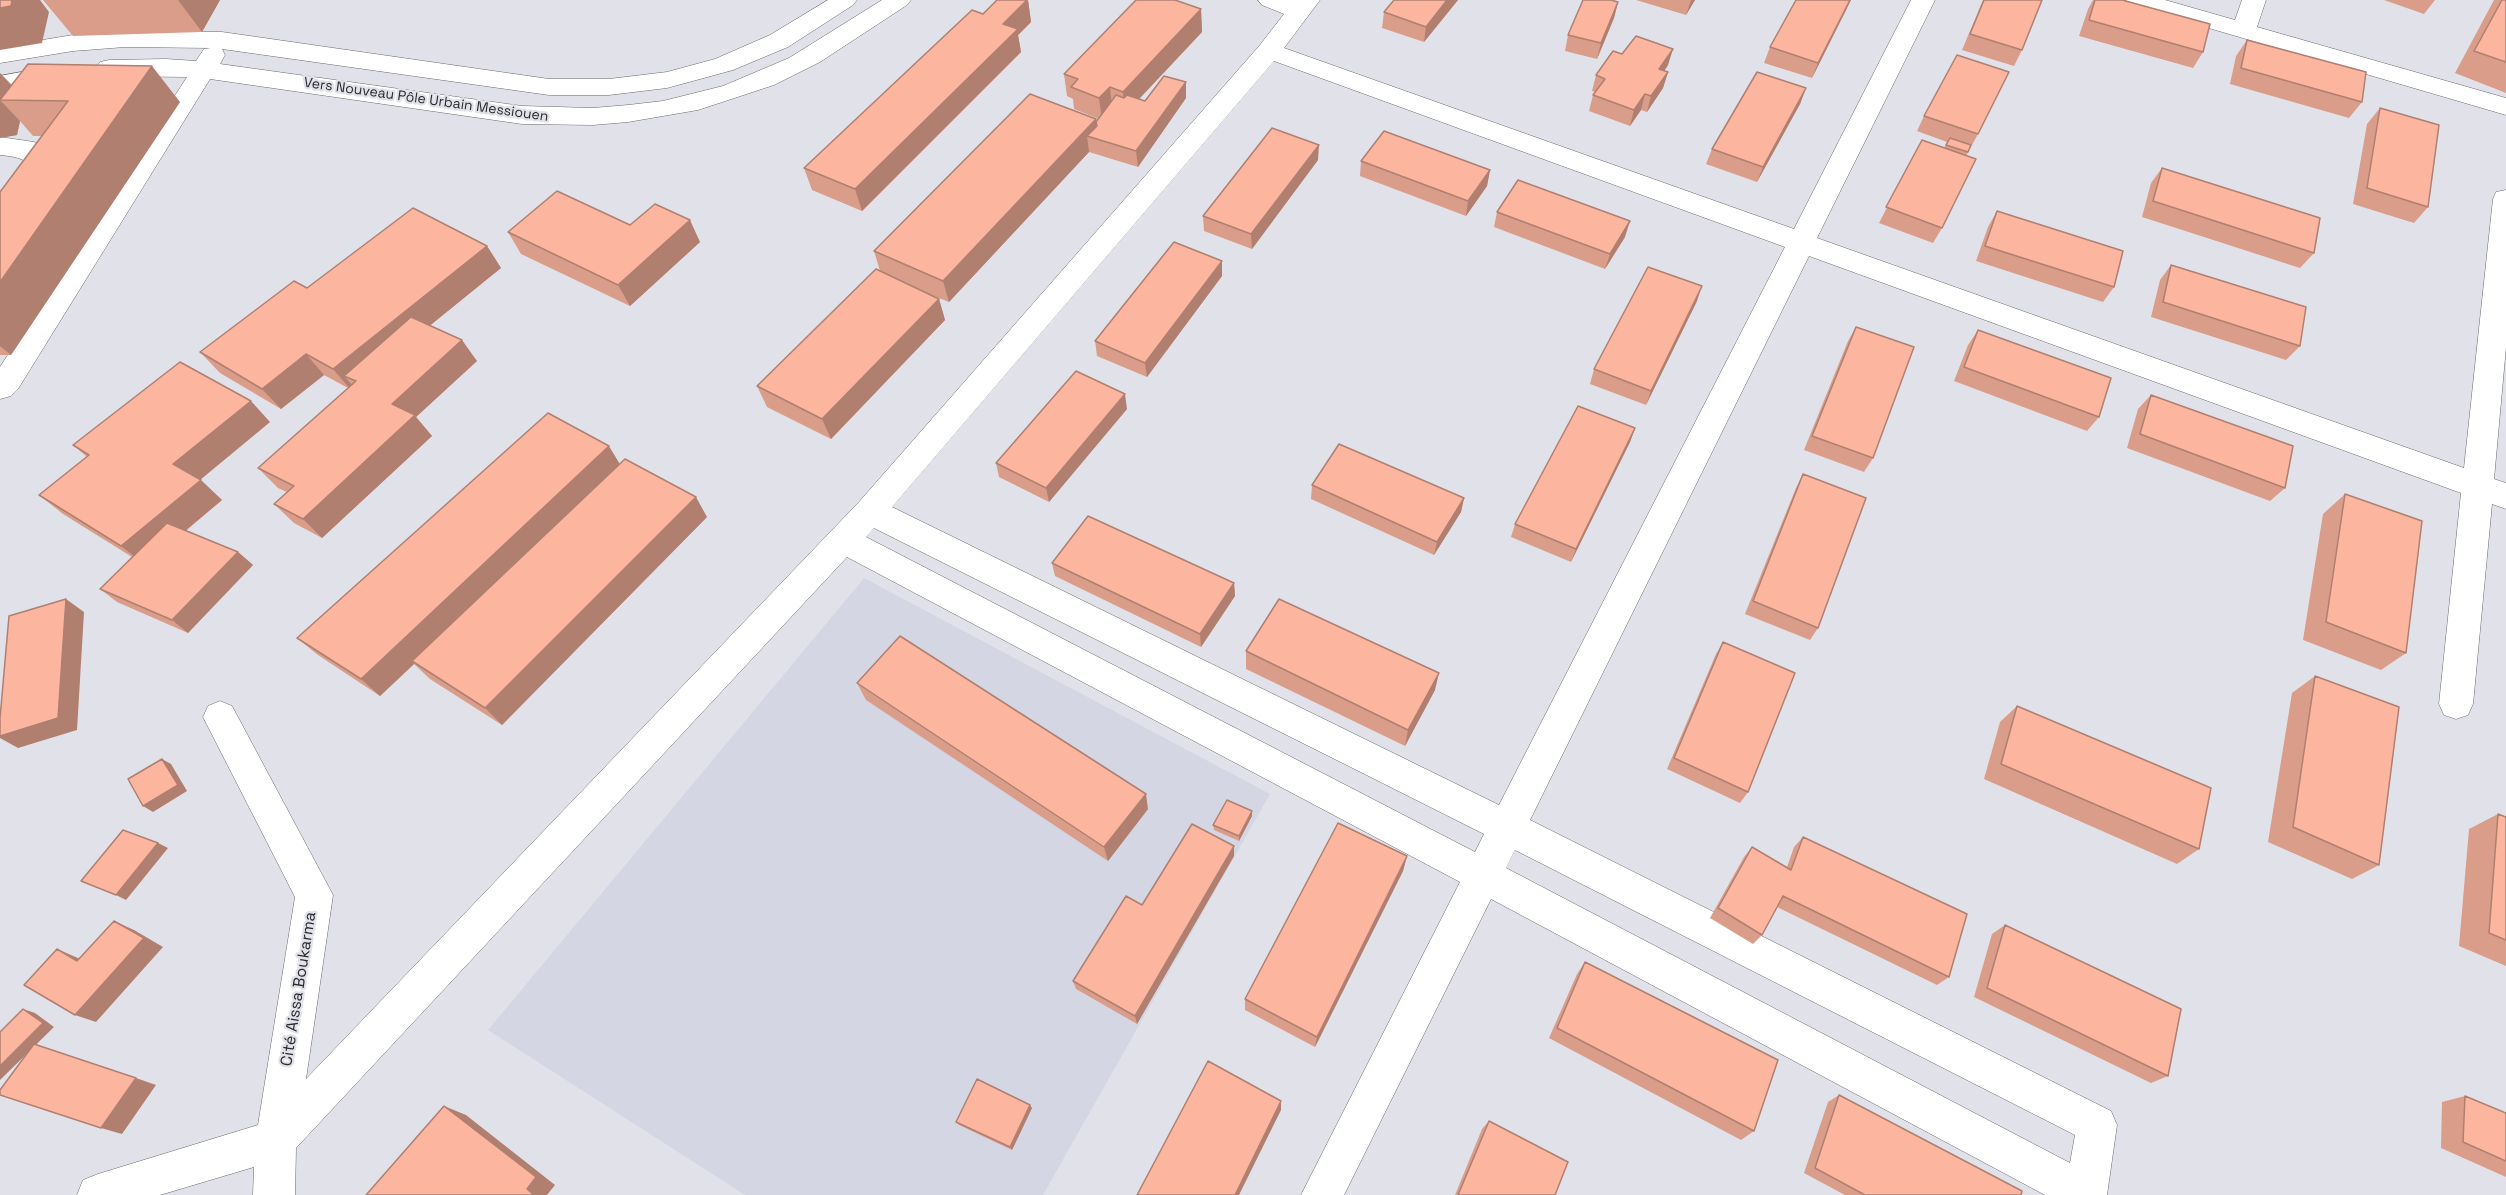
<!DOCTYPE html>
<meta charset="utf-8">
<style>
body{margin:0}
canvas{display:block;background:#e1e2e9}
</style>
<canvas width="2506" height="1195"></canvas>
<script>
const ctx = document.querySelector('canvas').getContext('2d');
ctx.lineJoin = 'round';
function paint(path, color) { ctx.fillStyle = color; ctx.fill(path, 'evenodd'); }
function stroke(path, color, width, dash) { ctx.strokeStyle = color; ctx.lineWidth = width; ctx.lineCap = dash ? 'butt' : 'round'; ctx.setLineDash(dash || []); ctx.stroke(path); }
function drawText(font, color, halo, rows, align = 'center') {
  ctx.font = font + ' "Space Grotesk",sans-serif'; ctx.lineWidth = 4.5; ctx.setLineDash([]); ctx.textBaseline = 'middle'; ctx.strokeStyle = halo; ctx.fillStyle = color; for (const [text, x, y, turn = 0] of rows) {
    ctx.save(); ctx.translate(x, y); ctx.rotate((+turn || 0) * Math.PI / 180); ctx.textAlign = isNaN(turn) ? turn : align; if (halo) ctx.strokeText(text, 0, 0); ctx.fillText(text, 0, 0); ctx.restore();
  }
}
paint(new Path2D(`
 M 864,578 L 1270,794 L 1043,1195 L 745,1195 L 488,1030 Z`), '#d5d6e4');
const minor = new Path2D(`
 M 828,0 L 857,0 L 853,5 L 788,47 L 733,70 L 667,88 L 609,95 L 549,95 L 215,48 L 222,49 L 225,55 L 220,64 L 522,106 L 593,108 L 628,105 L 663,101 L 723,86 L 789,58 L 882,0 L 911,0 L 907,5 L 820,62 L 774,85 L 698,110 L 628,122 L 593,125 L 522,124 L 210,79 L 18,389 L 11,396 L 0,399 L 0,367 L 187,77 L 109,76 L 100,74 L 96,68 L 100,62 L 109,60 L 166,59 L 196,61 L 204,49 L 211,48 L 125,47 L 73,51 L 0,63 L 0,47 L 73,35 L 125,31 L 222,32 L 549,79 L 609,79 L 667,72 L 715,59 L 770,35 Z
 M 1258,0 L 1320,0 L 1284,48 L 1794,229 L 1911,0 L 1935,0 L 1817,238 L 2464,468 L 2493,199 L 2496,192 L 2506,190 L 2506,347 L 2494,479 L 2506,483 L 2506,509 L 2492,504 L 2473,704 L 2468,715 L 2456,719 L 2444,715 L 2439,704 L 2461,493 L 1809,256 L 1530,820 L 2111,1111 L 2117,1125 L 2107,1195 L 2045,1195 L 1491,899 L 1344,1195 L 1301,1195 L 1460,882 L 847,557 L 296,1148 L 295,1195 L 253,1195 L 254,1167 L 160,1195 L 77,1195 L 83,1180 L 98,1174 L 258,1125 L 295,897 L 203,717 L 208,706 L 220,701 L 232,706 L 333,895 L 306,1079 L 859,502 L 1260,45 L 1284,14 L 1262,5 ZM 1274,61 L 1785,247 L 1499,805 L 892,507 ZM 874,528 L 1484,834 L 1475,852 L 866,537 ZM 1515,850 L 2075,1135 L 2070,1163 L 1506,868 Z
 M 2126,0 L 2165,0 L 2235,20 L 2242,0 L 2266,0 L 2257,27 L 2506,98 L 2506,115 L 2130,5 Z
 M 60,65 L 69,67 L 73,73 L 69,79 L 0,92 L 0,76 Z
 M 0,137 L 34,142 L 47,149 L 57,166 L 55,181 L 10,256 L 0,259 C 0,249 0,235 0,226 C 9,197 65,160 0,155 Z`);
stroke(minor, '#69696f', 1);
paint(minor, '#fff');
paint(new Path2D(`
 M 43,0 L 220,0 L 202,32 L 73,36 Z
 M 1028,0 L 1031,22 L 1018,35 L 1021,52 L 862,211 L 812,190 L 804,168 L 983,14 Z
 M 1458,0 L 1424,42 L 1382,28 L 1384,12 Z
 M 1636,0 L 1695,0 L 1686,15 Z
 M 1983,0 L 2042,0 L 2022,50 L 2014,66 L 1962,50 Z
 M 2093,0 L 2122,0 L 2203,52 L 2193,68 L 2079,36 L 2088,9 Z
 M 2384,0 L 2435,0 L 2424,14 Z
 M 2494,0 L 2506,0 L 2506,93 L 2455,73 Z
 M 1618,2 L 1614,18 L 1597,59 L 1565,51 L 1568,35 Z
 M 1847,8 L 1812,78 L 1764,63 L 1770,47 Z
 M 1201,9 L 1202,32 L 1139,99 L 1145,101 L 1186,98 L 1138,167 L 1089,152 L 949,302 L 924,292 L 939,299 L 945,320 L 831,439 L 767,407 L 757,386 L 880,271 L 874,251 L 1096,122 L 1099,119 L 1074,109 L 1073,99 L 1067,96 L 1064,74 Z
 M 2247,40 L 2362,102 L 2349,118 L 2230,84 L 2236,56 Z
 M 1622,54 L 1668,65 L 1664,71 L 1668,72 L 1663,88 L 1647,112 L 1641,110 L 1630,126 L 1589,111 L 1593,95 L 1595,92 L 1592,91 L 1596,75 Z
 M 0,73 L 12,85 L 180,102 L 11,355 L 0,355 L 0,192 L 42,136 L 33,136 L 20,121 L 17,135 L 0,138 Z
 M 1806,88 L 1800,104 L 1757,182 L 1706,164 L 1712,149 Z
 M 2380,108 L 2428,207 L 2414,223 L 2353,204 L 2367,124 Z
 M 1924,116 L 1978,134 L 1966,156 L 1942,228 L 1933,243 L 1879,223 L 1922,140 L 1944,148 L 1947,142 L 1917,131 Z
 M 1318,160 L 1252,249 L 1204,231 L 1203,216 Z
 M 1361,161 L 1490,170 L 1487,186 L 1466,216 L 1360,176 Z
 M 2162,168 L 2314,253 L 2300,268 L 2142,217 L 2151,183 Z
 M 1997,211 L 2114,287 L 2103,302 L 1976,261 L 1988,227 Z
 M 1497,212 L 1625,237 L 1605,269 L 1494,227 Z
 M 630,225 L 700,242 L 630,306 L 521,254 L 508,232 Z
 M 487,246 L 501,268 L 430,325 L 477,361 L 416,417 L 432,436 L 322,538 L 294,523 L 274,504 L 287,492 L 278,488 L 258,468 L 348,388 L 324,375 L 281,409 L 220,373 L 200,352 L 307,288 Z
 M 1222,261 L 1222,276 L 1147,377 L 1097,356 L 1095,341 Z
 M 2171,265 L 2300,346 L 2286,360 L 2151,317 L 2160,280 Z
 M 1697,301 L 1646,405 L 1590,384 L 1594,369 Z
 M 1856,327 L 1873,458 L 1864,472 L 1804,450 L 1848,341 Z
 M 1978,330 L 2099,417 L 2087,431 L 1954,381 L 1968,345 Z
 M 2151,395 L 2285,488 L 2270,501 L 2127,448 L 2138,409 Z
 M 1127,409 L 1049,502 L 999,477 L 996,463 Z
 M 270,422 L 200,480 L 222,500 L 186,530 L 238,552 L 253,565 L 188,633 L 117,602 L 100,589 L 132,557 L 63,514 L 39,495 L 87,457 L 73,445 Z
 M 1635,428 L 1630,442 L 1571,562 L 1511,537 L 1515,524 Z
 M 620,464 L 707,517 L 502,725 L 430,679 L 414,664 L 380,696 L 318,655 L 297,638 Z
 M 1803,474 L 1818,628 L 1810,640 L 1745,614 L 1796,488 Z
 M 1312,485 L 1464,498 L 1461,512 L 1434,555 L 1311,499 Z
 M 2345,494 L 2406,653 L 2381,670 L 2303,640 L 2323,514 Z
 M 1052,563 L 1234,583 L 1235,596 L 1201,647 L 1055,576 Z
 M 1723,642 L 1748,792 L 1740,803 L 1667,769 L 1716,654 Z
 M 1246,651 L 1435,690 L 1405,746 L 1246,669 Z
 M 2315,676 L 2379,865 L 2352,879 L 2268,842 L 2292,693 Z
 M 857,683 L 1148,809 L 1108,861 L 866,700 Z
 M 2017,706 L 2199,849 L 2177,864 L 1984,779 L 2000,722 Z
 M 2498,814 L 2506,817 L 2506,966 L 2459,946 L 2469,829 Z
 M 1252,816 L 1239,841 L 1214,830 L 1213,825 Z
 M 1803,837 L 1949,977 L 1937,985 L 1777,907 L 1762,935 L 1753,944 L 1710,918 L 1744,857 L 1752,847 L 1787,867 L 1794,847 Z
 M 1234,856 L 1137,1024 L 1076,989 L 1073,981 L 1142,905 Z
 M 1407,856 L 1403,871 L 1315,1047 L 1245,1010 L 1245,999 Z
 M 2005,925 L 2168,1076 L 2151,1083 L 1974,997 L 1992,934 Z
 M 1585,962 L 1754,1131 L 1741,1140 L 1549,1038 L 1577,974 Z
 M 1839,1095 L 2021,1195 L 1845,1195 L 1804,1173 L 1828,1102 Z
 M 2465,1096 L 2506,1113 L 2506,1177 L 2441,1148 L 2442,1102 Z
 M 1032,1108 L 1012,1150 L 959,1125 L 956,1122 Z
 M 1489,1121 L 1555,1195 L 1455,1195 L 1482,1129 Z`), '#d99d8a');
paint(new Path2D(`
 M 12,0 L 40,0 L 49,12 L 42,43 L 0,50 L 0,8 Z
 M 178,0 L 220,0 L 202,32 Z
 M 1028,0 L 1031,22 L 1018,35 L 1021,52 L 862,211 L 855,189 L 1003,24 Z
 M 1447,0 L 1458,0 L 1424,42 L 1426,27 Z
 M 1691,0 L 1695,0 L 1686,15 Z
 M 1850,0 L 1851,0 L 1812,78 L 1818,63 Z
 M 1618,2 L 1614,18 L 1597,59 L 1601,43 Z
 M 1201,9 L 1202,32 L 1125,114 L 1123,92 Z
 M 1673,49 L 1668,65 L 1655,85 L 1659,69 Z
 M 152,66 L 180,102 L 11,355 L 0,346 L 0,282 Z
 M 1668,72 L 1663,88 L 1647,112 L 1651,96 Z
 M 0,73 L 25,100 L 0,100 L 20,121 L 17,135 L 0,138 Z
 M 1186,82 L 1186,98 L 1138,167 L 1136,151 Z
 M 1110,87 L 1112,109 L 1102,120 L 1099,98 Z
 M 1806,88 L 1800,104 L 1757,182 L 1763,167 Z
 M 1645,94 L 1641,110 L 1630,126 L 1634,110 Z
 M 1096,119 L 1098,140 L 1087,136 L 1089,152 L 949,302 L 943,281 Z
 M 1319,145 L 1318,160 L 1252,249 L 1251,234 Z
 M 1490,170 L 1487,186 L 1466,216 L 1468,201 Z
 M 690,220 L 700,242 L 630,306 L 618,285 Z
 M 1630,221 L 1625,237 L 1605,269 L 1610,254 Z
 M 487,246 L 501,268 L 358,384 L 356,381 L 344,376 L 354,387 L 351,390 L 333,369 Z
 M 1222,261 L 1222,276 L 1147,377 L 1145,363 Z
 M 1702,286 L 1697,301 L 1646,405 L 1651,391 Z
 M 939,299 L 945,320 L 831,439 L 822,419 Z
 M 462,340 L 477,361 L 416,417 L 432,436 L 322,538 L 303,519 L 392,404 Z
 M 306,354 L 324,375 L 281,409 L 262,389 Z
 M 1125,394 L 1127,409 L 1049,502 L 1046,488 Z
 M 251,401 L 270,422 L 195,484 L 173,464 Z
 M 1635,428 L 1630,442 L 1571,562 L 1576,549 Z
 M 609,446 L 621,466 L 412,661 L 414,664 L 380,696 L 361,679 Z
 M 201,480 L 222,500 L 145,565 L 121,546 Z
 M 696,497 L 707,517 L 502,725 L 485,708 Z
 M 1464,498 L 1461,512 L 1434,555 L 1437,542 Z
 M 238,552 L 253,565 L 188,633 L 172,620 Z
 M 1234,583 L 1235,596 L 1201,647 L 1200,634 Z
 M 66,599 L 84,612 L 77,730 L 18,748 L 0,738 L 0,736 Z
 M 1439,673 L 1435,690 L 1405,746 L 1408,730 Z
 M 162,759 L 171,764 L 187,791 L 153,812 L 143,806 Z
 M 1146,794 L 1148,809 L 1108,861 L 1104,847 Z
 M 1252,811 L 1252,816 L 1239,841 L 1239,836 Z
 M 158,843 L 168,848 L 126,900 L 116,895 Z
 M 1234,846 L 1234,856 L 1137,1024 L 1135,1016 Z
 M 1407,856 L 1403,871 L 1315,1047 L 1317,1037 Z
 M 114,921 L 134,930 L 163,947 L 96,1022 L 75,1015 Z
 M 57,949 L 78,958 L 98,969 L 77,961 Z
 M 23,1009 L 35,1013 L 54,1027 L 0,1080 L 0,1066 Z
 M 136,1078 L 156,1085 L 122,1134 L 101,1128 Z
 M 1281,1101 L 1281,1110 L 1239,1195 L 1235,1195 Z
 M 1030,1105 L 1032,1108 L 1012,1150 L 1010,1147 Z
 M 444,1106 L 466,1115 L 555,1185 L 547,1195 L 534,1195 L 527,1189 Z`), '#b07f70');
const building = new Path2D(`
 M 0,0 L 12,0 L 11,6 L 0,8 Z
 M 997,0 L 1027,0 L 1003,24 L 1018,29 L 855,189 L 804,168 L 972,10 L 983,14 Z
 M 1136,0 L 1175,0 L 1201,9 L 1123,92 L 1110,87 L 1099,98 L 1071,87 L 1078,79 L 1064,74 Z
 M 1394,0 L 1447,0 L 1426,27 L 1384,12 Z
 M 1583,0 L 1611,0 L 1618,2 L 1601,43 L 1568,35 Z
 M 1796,0 L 1850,0 L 1818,63 L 1770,47 Z
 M 1984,0 L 2042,0 L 2022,50 L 1970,34 Z
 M 2095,0 L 2122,0 L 2210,24 L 2203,52 L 2089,20 Z
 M 2502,0 L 2506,0 L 2506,62 L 2474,51 Z
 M 1636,36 L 1673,49 L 1659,69 L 1668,72 L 1651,96 L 1645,94 L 1634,110 L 1593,95 L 1605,79 L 1596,75 L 1613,51 L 1622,54 Z
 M 2247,40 L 2366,72 L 2362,102 L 2241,68 Z
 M 1957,55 L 2009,72 L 1978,134 L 1924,116 Z
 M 28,64 L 152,66 L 0,282 L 0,192 L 68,101 L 0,100 Z
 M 1757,72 L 1806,88 L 1763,167 L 1712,149 Z
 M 1164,76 L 1186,82 L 1136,151 L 1087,136 L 1097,126 L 1096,122 L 1116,95 L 1124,98 L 1127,95 L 1145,101 Z
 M 1030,94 L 1096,119 L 943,281 L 874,251 Z
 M 2380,108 L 2439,125 L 2428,207 L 2367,188 Z
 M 1272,128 L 1319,145 L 1251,234 L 1203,216 Z
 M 1384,131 L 1490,170 L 1468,201 L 1361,161 Z
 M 1950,138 L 1971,145 L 1968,152 L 1946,145 Z
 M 1922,140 L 1976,159 L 1942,228 L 1886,207 Z
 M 2162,168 L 2320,218 L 2314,253 L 2153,201 Z
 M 1518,180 L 1630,221 L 1610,254 L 1497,212 Z
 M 557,191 L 630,225 L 655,204 L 690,220 L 618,285 L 508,232 Z
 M 413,208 L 487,246 L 333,369 L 306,354 L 262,389 L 200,352 L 294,281 L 307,288 Z
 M 1997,211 L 2123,251 L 2114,287 L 1985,246 Z
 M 1174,242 L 1222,261 L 1145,363 L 1095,341 Z
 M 2171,265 L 2306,307 L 2300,346 L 2163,302 Z
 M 1648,267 L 1702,286 L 1651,391 L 1594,369 Z
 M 876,269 L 939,299 L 822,419 L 757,386 Z
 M 411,317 L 462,340 L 392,404 L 415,415 L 303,519 L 274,504 L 294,486 L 258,468 L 356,381 L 344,376 Z
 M 1856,327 L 1914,347 L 1873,458 L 1812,436 Z
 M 1978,330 L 2111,378 L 2099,417 L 1964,367 Z
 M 180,362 L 251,401 L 173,464 L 201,480 L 121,546 L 39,495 L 89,455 L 73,445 Z
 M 1076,371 L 1125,394 L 1046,488 L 996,463 Z
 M 2151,395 L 2293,446 L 2285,488 L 2140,434 Z
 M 1578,406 L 1635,428 L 1576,549 L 1515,524 Z
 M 548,413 L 609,446 L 361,679 L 297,638 Z
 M 1339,444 L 1464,498 L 1437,542 L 1312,485 Z
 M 625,459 L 696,497 L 485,708 L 412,661 Z
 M 1803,474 L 1866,498 L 1818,628 L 1753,601 Z
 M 2345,494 L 2422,521 L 2406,653 L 2326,622 Z
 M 1088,516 L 1234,583 L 1200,634 L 1052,563 Z
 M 167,523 L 238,552 L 172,620 L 100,589 Z
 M 66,599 L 58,718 L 0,736 L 0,718 L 9,616 Z
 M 1279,599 L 1439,673 L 1408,730 L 1246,651 Z
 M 900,636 L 1146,794 L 1104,847 L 857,683 Z
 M 1723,642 L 1795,673 L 1748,792 L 1674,758 Z
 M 2315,676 L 2399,707 L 2379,865 L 2293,827 Z
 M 2017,706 L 2211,788 L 2199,849 L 2001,764 Z
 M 162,759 L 178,785 L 143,806 L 128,779 Z
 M 1227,800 L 1252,811 L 1239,836 L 1213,825 Z
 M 2498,814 L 2506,817 L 2506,940 L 2489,933 Z
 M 1338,823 L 1407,856 L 1317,1037 L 1245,999 Z
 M 1192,824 L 1234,846 L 1135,1016 L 1073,981 L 1126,896 L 1142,905 Z
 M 123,830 L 158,843 L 116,895 L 81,881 Z
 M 1803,837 L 1967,914 L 1949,977 L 1783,896 L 1762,935 L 1718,908 L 1752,847 L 1791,870 Z
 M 114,921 L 144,938 L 75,1015 L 24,985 L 57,949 L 77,961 Z
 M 2005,925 L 2181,1009 L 2168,1076 L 1987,988 Z
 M 1585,962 L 1778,1060 L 1754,1131 L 1557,1028 Z
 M 23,1009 L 43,1023 L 0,1066 L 0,1032 Z
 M 34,1044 L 136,1078 L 101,1128 L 0,1095 L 0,1090 Z
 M 1208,1061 L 1281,1101 L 1235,1195 L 1137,1195 Z
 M 977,1079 L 1030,1105 L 1010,1147 L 956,1122 Z
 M 1839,1095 L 2022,1191 L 2021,1195 L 1865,1195 L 1815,1168 Z
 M 2465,1096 L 2506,1113 L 2506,1161 L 2463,1142 Z
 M 444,1106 L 536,1177 L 527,1189 L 534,1195 L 366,1195 Z
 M 1489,1121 L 1568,1162 L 1555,1195 L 1458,1195 Z`);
paint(building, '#fcb6a0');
stroke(building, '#b07f70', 1.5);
drawText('14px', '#2a2b2d', '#e1e2e9', [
 ["Vers Nouveau Pôle Urbain Messiouen",426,100,8]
]);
drawText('16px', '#2a2b2d', '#e1e2e9', [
 ["Cité Aissa Boukarma",299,989,-81]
]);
</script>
